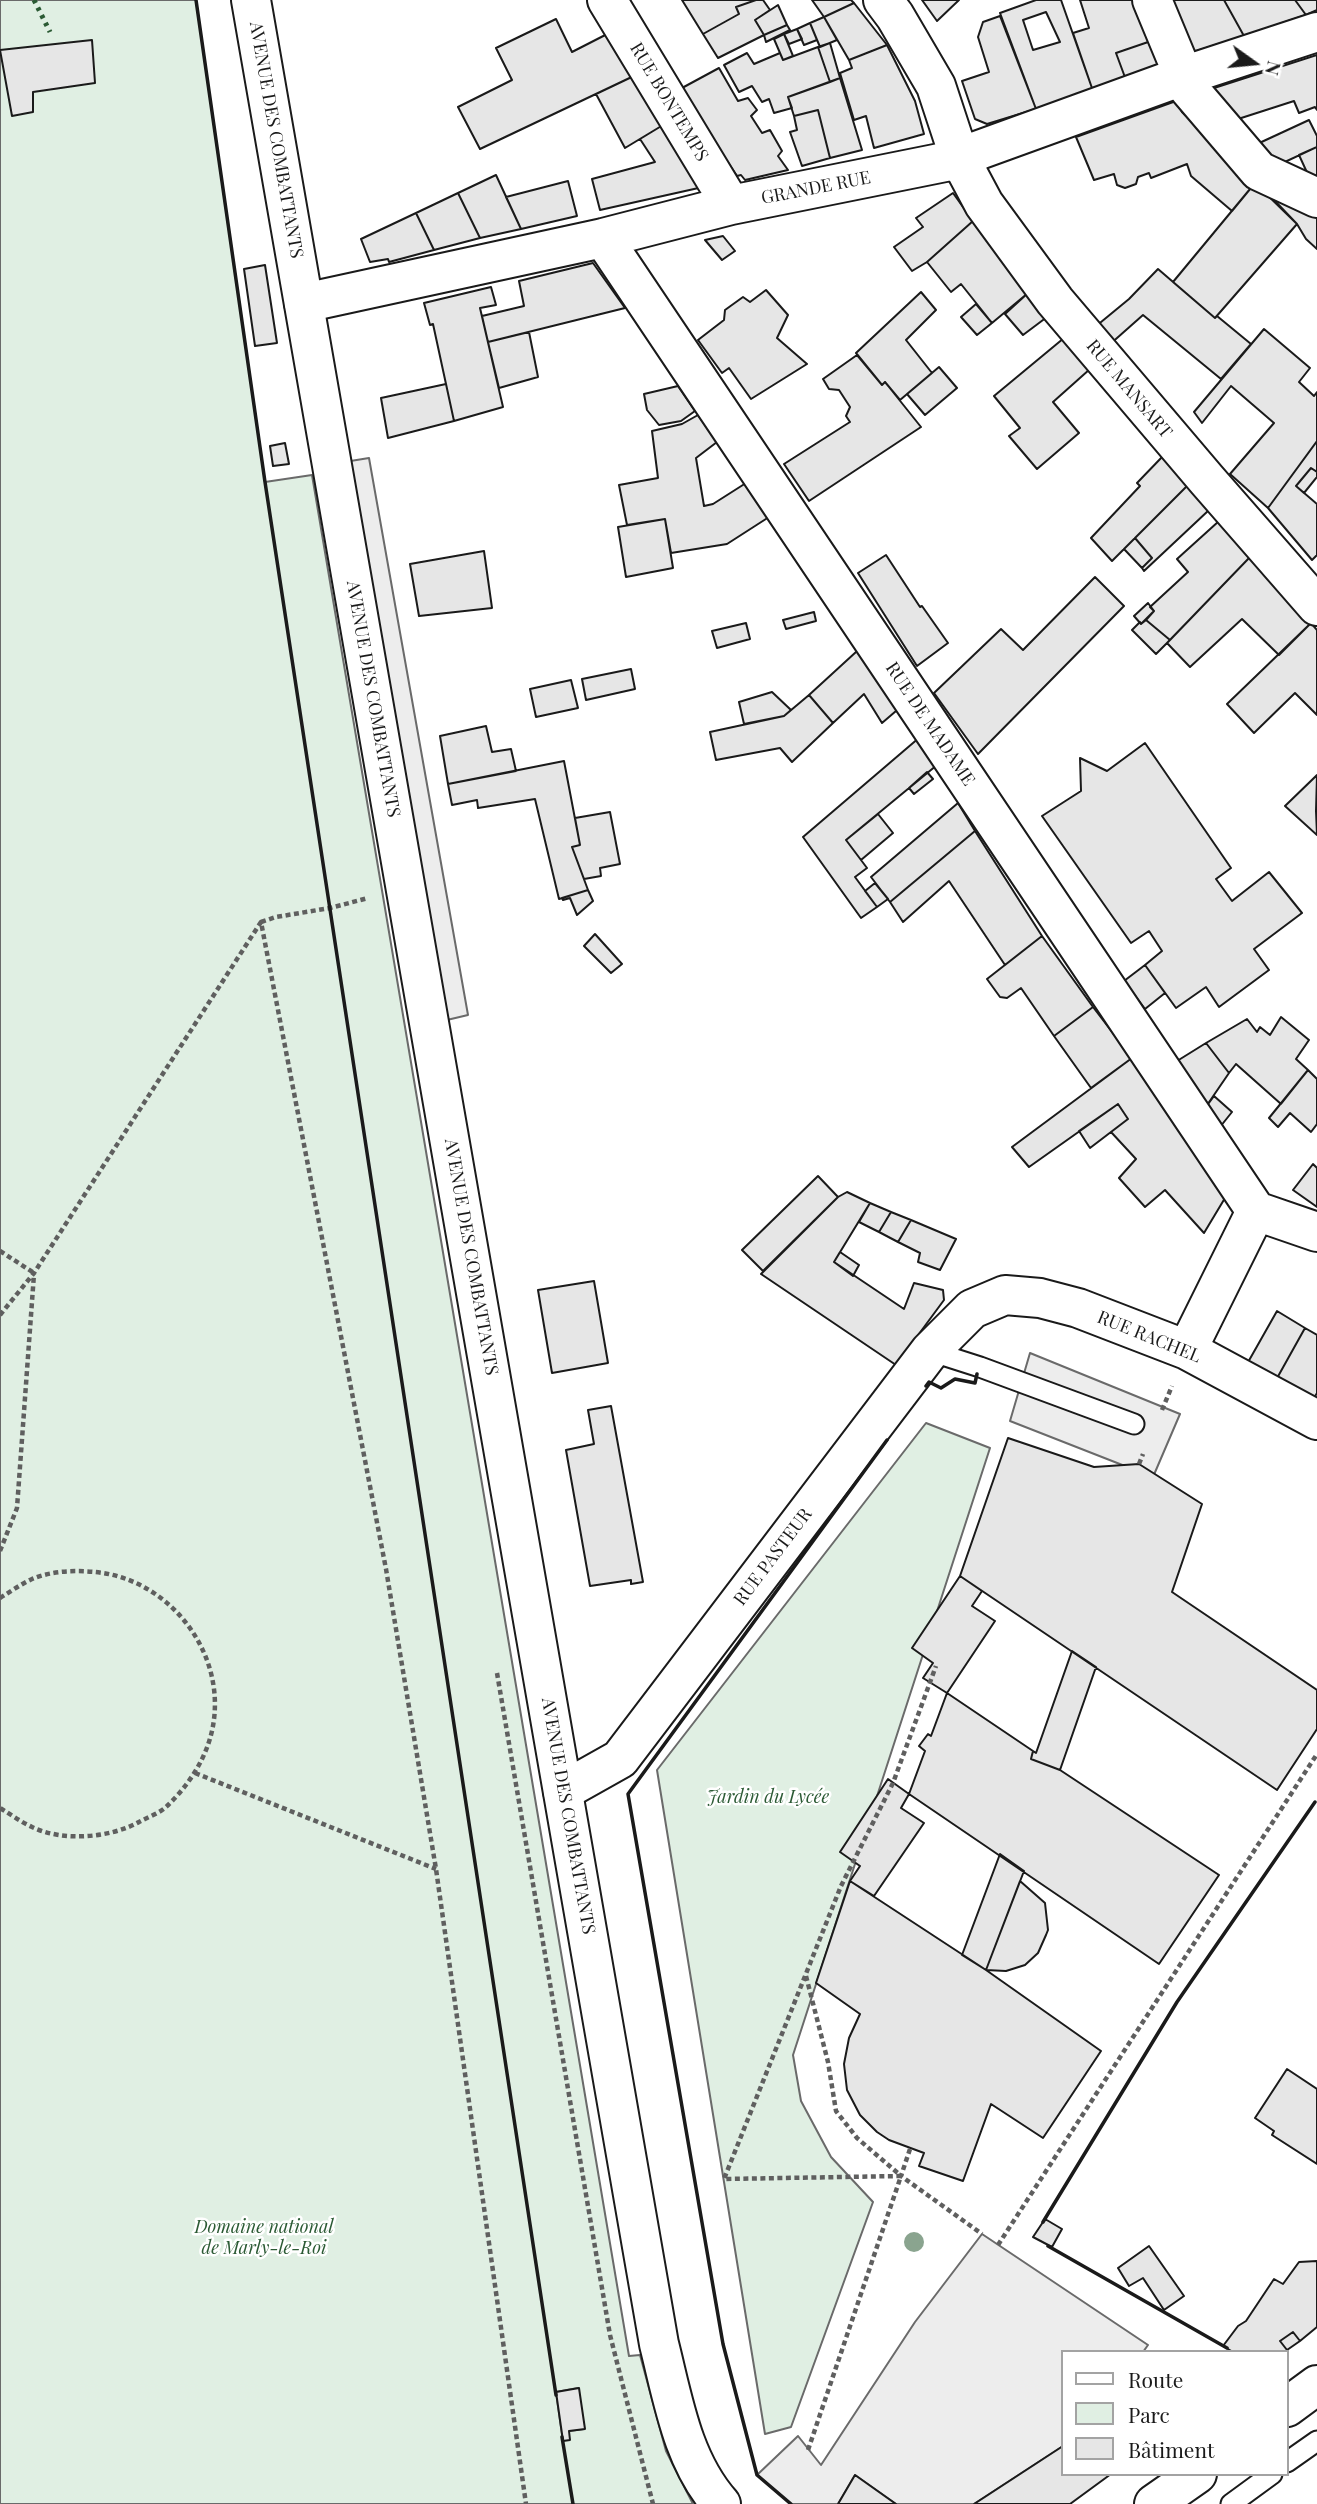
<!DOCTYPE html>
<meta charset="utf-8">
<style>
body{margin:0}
#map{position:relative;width:1317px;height:2504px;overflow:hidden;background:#fff;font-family:"Playfair Display",serif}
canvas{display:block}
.legend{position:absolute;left:1061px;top:2350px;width:228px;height:126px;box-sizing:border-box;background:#fff;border:2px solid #a3a3a3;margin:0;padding:9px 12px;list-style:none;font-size:21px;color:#1a1a1a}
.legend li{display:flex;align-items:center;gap:14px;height:35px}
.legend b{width:35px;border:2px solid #a3a3a3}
.north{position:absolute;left:1219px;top:28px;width:70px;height:70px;-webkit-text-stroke:5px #fff;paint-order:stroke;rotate:105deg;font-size:19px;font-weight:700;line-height:28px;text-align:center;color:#1a1a1a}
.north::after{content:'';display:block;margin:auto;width:24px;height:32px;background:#1a1a1a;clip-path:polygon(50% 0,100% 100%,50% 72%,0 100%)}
</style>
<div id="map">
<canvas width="1317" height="2504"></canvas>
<ul class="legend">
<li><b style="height:9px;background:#fff"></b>Route</li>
<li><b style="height:19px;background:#e0efe3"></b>Parc</li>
<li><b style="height:19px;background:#e6e6e6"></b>Bâtiment</li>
</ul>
<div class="north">N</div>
</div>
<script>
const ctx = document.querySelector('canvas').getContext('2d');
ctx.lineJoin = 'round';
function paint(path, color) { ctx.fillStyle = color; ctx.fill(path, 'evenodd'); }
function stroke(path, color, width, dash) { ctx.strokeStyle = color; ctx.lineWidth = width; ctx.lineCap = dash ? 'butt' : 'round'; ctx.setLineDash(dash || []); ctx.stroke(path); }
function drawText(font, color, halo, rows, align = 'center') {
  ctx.font = font + ' "Playfair Display",serif'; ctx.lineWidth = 5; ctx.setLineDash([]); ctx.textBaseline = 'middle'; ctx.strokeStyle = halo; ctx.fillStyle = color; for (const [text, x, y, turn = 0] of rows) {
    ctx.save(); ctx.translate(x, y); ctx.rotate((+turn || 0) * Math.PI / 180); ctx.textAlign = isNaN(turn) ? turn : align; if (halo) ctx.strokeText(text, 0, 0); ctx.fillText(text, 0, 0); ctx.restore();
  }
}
const green = new Path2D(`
 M 0,0 L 196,0 L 265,482 L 312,475 L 629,2356 L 640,2355 L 666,2451 L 693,2504 L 0,2504 ZM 578,2388 L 584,2429 L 569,2431 L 563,2441 L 556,2392 Z
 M 926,1423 L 990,1448 L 793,2055 L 801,2101 L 831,2157 L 873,2202 L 791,2427 L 765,2434 L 657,1770 Z`);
paint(green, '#e0efe3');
stroke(green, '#6a6a6a', 2);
const parking = new Path2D(`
 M 369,458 L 468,1015 L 430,1024 L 332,464 Z
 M 1030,1353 L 1180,1414 L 1153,1477 L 1010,1421 Z
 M 982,2234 L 1148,2345 L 1143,2352 L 1063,2352 L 1063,2446 L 974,2504 L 896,2504 L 855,2475 L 838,2504 L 791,2504 L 757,2475 L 798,2436 L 821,2465 L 915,2322 Z`);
paint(parking, '#ededed');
stroke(parking, '#6a6a6a', 2);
const building = new Path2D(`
 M 682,0 L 756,0 L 736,7 L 739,14 L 703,34 Z
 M 756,0 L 763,0 L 770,10 L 755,20 L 764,35 L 718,58 L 703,34 L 739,14 L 736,7 Z
 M 812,0 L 851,0 L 854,3 L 824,17 Z
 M 922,0 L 959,0 L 937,21 Z
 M 1036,0 L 1061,0 L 1093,91 L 1036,109 L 1000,13 ZM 1046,12 L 1060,42 L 1033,50 L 1023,20 Z
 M 1080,0 L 1140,0 L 1154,40 L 1116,53 L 1126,80 L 1093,91 L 1073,33 L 1089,28 Z
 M 1173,0 L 1224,0 L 1244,36 L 1190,53 L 1166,3 Z
 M 1224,0 L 1295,0 L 1306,15 L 1244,36 Z
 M 1295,0 L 1317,0 L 1317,10 L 1306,15 Z
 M 854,3 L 887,45 L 849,60 L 824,17 Z
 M 778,5 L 787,25 L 764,35 L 755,20 Z
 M 1000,16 L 1036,109 L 987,124 L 975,119 L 962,81 L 989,72 L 978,37 L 983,22 Z
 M 824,17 L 837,40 L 820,47 L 810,23 Z
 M 556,19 L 572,52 L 615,30 L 638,74 L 480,149 L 458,107 L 512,80 L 496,48 Z
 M 810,23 L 817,40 L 804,45 L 797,29 Z
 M 787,25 L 790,30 L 766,42 L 764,35 Z
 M 797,29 L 802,39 L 789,44 L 784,34 Z
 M 784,34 L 793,56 L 783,60 L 774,39 Z
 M 92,40 L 95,83 L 33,92 L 33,112 L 12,116 L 0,50 Z
 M 1154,40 L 1164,68 L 1126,80 L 1116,53 Z
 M 830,43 L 840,78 L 830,82 L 818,47 Z
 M 887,45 L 915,101 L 924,134 L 874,148 L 866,116 L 854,120 L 840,73 L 852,68 L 849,60 Z
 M 818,47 L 830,82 L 788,97 L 792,108 L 774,113 L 769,99 L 762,102 L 752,86 L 739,92 L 724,65 L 747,53 L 754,64 L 780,53 L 783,60 Z
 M 1317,55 L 1317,110 L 1315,107 L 1299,113 L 1294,101 L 1235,120 L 1211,89 Z
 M 719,68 L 738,101 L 748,98 L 757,110 L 751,116 L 762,133 L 770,130 L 782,151 L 778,156 L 788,170 L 745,180 L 741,175 L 737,176 L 689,104 L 682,88 Z
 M 638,74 L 668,122 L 625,148 L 596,94 Z
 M 840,78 L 862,150 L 830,158 L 818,110 L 794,116 L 788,97 Z
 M 1176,101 L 1182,112 L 1255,183 L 1232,211 L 1191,176 L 1187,164 L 1151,178 L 1149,173 L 1138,177 L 1136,184 L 1125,188 L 1117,185 L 1114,174 L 1094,180 L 1076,137 Z
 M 818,110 L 830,158 L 802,166 L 790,132 L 797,130 L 794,116 Z
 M 1309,120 L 1317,136 L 1317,147 L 1272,168 L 1255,145 Z
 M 668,122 L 703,187 L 600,210 L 592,179 L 655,162 L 640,139 Z
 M 1317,147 L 1317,176 L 1310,179 L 1299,155 Z
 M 496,175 L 521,229 L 480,238 L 458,193 Z
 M 568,181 L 577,216 L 521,229 L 506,197 Z
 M 1255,183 L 1297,224 L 1215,318 L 1173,282 Z
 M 1285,189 L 1317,206 L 1317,249 L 1306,239 L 1297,224 L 1275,201 Z
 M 458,193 L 480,238 L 434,250 L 416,213 Z
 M 953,193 L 973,221 L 927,262 L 912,271 L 894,247 L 923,227 L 916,218 Z
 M 416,213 L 434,250 L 389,262 L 388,259 L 370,262 L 361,239 Z
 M 973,221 L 1028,293 L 992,323 L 961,284 L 951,292 L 927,262 Z
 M 723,236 L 735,251 L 722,260 L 705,240 Z
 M 593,263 L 625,308 L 488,342 L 482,316 L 524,306 L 519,281 Z
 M 265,265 L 277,343 L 255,346 L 244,269 Z
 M 1158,269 L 1215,318 L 1217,316 L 1251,344 L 1221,379 L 1143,315 L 1108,346 L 1095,327 L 1129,299 Z
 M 491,287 L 496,305 L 480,308 L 503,407 L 454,421 L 433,324 L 430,325 L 424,303 Z
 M 766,290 L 788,315 L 777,338 L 807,364 L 751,399 L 729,368 L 722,373 L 698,340 L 724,320 L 725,310 L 743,297 L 750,302 Z
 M 921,292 L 936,310 L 906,340 L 932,373 L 900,400 L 885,382 L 882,385 L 856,353 Z
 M 1028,293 L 1047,317 L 1023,335 L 1005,314 Z
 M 976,304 L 992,323 L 977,335 L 961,317 Z
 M 1264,329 L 1310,368 L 1299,382 L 1314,396 L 1317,392 L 1317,441 L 1268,508 L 1230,474 L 1274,423 L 1231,386 L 1202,423 L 1194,412 Z
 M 529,332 L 538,377 L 499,388 L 488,342 Z
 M 1064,338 L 1090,369 L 1053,402 L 1079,433 L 1037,469 L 1009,436 L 1020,428 L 994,396 Z
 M 857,355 L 882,385 L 885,382 L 921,427 L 809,501 L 784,464 L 850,422 L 846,416 L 850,407 L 839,390 L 829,389 L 823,379 Z
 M 939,367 L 957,388 L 925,415 L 907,394 Z
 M 446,384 L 454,421 L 388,438 L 381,398 Z
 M 678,386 L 695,411 L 681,421 L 659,425 L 647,410 L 644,394 Z
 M 698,415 L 717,442 L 696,458 L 704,506 L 713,504 L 746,483 L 769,517 L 727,544 L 671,553 L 665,519 L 627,525 L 619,485 L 658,478 L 652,431 L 682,424 Z
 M 1317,441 L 1317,472 L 1311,468 L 1296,486 L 1317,504 L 1317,555 L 1312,560 L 1268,508 Z
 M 285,443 L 289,464 L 273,466 L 270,446 Z
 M 1163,456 L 1188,485 L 1112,561 L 1091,538 L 1140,486 L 1137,483 Z
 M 1311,468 L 1317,472 L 1317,477 L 1304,493 L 1296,486 Z
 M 1188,485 L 1209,510 L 1144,571 L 1142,568 L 1152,558 L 1135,538 Z
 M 665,519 L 673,568 L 626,577 L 618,527 Z
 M 1219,521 L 1250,557 L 1170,640 L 1146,620 L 1154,611 L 1150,607 L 1188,572 L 1177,559 Z
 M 1135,538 L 1152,558 L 1142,568 L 1124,549 Z
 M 484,551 L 492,608 L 419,616 L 410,564 Z
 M 886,555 L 920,607 L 922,606 L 948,643 L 917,666 L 858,573 Z
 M 1250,557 L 1311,623 L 1279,655 L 1242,619 L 1190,667 L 1167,643 Z
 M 1095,577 L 1124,606 L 978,754 L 934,693 L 1001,629 L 1023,650 Z
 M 1148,603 L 1154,611 L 1141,624 L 1134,616 Z
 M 814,612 L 816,621 L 786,629 L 783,620 Z
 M 1146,620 L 1170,640 L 1156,654 L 1132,630 L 1140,622 L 1141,624 Z
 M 746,623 L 750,639 L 717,648 L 712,631 Z
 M 1311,623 L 1317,630 L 1317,715 L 1295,693 L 1254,733 L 1227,704 Z
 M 868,641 L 903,705 L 882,723 L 864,694 L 833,723 L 809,695 Z
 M 631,669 L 635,689 L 586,700 L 582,679 Z
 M 571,680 L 578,708 L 536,717 L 530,689 Z
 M 772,692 L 791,710 L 784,716 L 744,724 L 739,702 Z
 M 809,695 L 833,723 L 792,762 L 780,748 L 716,760 L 710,732 L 784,716 Z
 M 486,726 L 492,752 L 511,749 L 516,771 L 448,784 L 440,736 Z
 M 920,737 L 937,765 L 846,840 L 867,868 L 855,877 L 877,907 L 861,918 L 803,837 Z
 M 1145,743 L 1231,868 L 1216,879 L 1232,901 L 1269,872 L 1302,913 L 1254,949 L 1269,970 L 1219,1007 L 1206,987 L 1176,1008 L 1145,965 L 1162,951 L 1149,931 L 1131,943 L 1042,816 L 1081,791 L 1080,758 L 1107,771 Z
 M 564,761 L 580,845 L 572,847 L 588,890 L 559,899 L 535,799 L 478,808 L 477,800 L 452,805 L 448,784 Z
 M 927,772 L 933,779 L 914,794 L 909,788 Z
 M 1317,775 L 1316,811 L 1317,835 L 1285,806 Z
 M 958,803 L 975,831 L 890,902 L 871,877 Z
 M 610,812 L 620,864 L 600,868 L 601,876 L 584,879 L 572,847 L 580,845 L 575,818 Z
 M 878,814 L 893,833 L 861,860 L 846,840 Z
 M 975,831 L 1042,936 L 1005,965 L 949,881 L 903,922 L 890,902 Z
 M 875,883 L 888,899 L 877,907 L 865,891 Z
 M 588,890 L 593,901 L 577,915 L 570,898 L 563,900 L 562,898 Z
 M 595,934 L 622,964 L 611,973 L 584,946 Z
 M 1042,936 L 1093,1007 L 1054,1036 L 1021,988 L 1007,998 L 1000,997 L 987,979 Z
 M 1145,965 L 1165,993 L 1145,1009 L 1124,981 Z
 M 1093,1007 L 1132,1058 L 1091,1088 L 1054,1036 Z
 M 1281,1017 L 1309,1040 L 1296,1059 L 1308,1070 L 1281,1104 L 1236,1064 L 1229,1073 L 1206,1043 L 1247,1019 L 1257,1032 L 1260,1027 L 1270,1035 Z
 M 1206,1043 L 1229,1073 L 1203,1111 L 1169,1066 Z
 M 1132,1058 L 1228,1193 L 1204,1233 L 1165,1190 L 1145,1207 L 1119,1178 L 1136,1159 L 1111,1132 L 1128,1119 L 1118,1104 L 1029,1167 L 1012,1147 Z
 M 1308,1070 L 1317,1079 L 1317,1124 L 1311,1132 L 1290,1113 L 1278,1127 L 1269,1118 Z
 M 1214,1096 L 1232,1112 L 1220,1127 L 1203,1111 Z
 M 1118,1104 L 1128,1119 L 1090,1148 L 1079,1131 Z
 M 1313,1164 L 1317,1168 L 1317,1207 L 1293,1190 Z
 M 818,1176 L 838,1197 L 763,1271 L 742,1250 Z
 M 847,1192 L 870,1203 L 834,1262 L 904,1309 L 914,1283 L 943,1290 L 944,1300 L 896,1365 L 761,1274 L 838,1197 Z
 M 870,1203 L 891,1212 L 879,1232 L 859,1222 Z
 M 891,1212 L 911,1220 L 898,1242 L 879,1232 Z
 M 911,1220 L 956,1239 L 940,1270 L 918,1262 L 920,1253 L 898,1242 Z
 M 840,1252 L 859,1265 L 853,1276 L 834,1262 Z
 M 594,1281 L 608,1363 L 552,1373 L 538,1290 Z
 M 1277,1311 L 1305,1328 L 1276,1380 L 1247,1364 Z
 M 1305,1328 L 1317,1335 L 1317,1393 L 1313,1400 L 1276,1380 Z
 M 611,1406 L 643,1582 L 631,1584 L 631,1580 L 590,1586 L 566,1450 L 594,1444 L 588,1410 Z
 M 1008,1438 L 1094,1467 L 1139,1464 L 1202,1504 L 1172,1592 L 1317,1690 L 1317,1729 L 1277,1790 L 960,1576 Z
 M 960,1576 L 982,1591 L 972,1606 L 995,1621 L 947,1693 L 923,1678 L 933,1663 L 912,1648 Z
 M 1072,1651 L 1096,1667 L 1060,1770 L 1031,1759 L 1033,1751 L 1036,1753 Z
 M 947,1693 L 1033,1751 L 1031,1759 L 1060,1770 L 1219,1875 L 1159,1964 L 909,1794 L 925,1751 L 919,1746 L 928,1734 L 931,1736 Z
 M 888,1779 L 909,1794 L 901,1808 L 924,1823 L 874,1896 L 850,1881 L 860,1866 L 840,1852 Z
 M 1000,1854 L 1024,1871 L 986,1970 L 962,1955 Z
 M 850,1881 L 986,1970 L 1101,2051 L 1043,2138 L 991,2104 L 963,2181 L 919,2166 L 924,2153 L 889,2140 L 877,2132 L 860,2115 L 847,2090 L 844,2064 L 849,2038 L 860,2014 L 816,1983 Z
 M 1020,1881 L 1045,1903 L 1048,1930 L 1046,1935 L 1038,1953 L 1025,1965 L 1006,1971 L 986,1970 Z
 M 1287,2069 L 1317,2089 L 1317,2164 L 1272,2135 L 1274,2131 L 1255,2118 Z
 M 1045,2219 L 1062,2229 L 1052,2247 L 1033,2237 Z
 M 1149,2246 L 1184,2296 L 1164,2310 L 1143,2278 L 1129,2286 L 1118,2268 Z
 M 1317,2261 L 1317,2327 L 1300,2341 L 1293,2332 L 1280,2341 L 1287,2350 L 1285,2352 L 1233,2352 L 1223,2346 L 1238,2326 L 1246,2321 L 1274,2279 L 1283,2284 L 1299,2262 Z
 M 1293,2332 L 1300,2341 L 1287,2350 L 1280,2341 Z
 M 579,2388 L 585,2429 L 569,2431 L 570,2440 L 563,2441 L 556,2392 Z
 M 1063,2446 L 1063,2474 L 1111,2474 L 1070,2504 L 974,2504 Z
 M 855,2475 L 896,2504 L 838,2504 Z`);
paint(building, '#e6e6e6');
stroke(building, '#1a1a1a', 2);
const lane = new Path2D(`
 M 930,1351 L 980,1367 L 1134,1424
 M 1287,2462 L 1317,2441
 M 1231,2504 L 1272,2474`);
const street = new Path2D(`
 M 607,0 L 731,205
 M 883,0 L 895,16 L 936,86 L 960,159 L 984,204 L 1055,301 L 1207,480 L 1317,606
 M 1152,0 L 1189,89 L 1259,171 L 1317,198
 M 603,238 L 1256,1211
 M 304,303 L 603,238 L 731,205 L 960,159 L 979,150 L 1183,76 L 1317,32
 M 1256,1211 L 1317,1232
 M 1187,1350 L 1256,1211
 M 563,1791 L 620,1759 L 930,1351 L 972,1309 L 1005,1295 L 1040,1298 L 1078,1308 L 1187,1350 L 1317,1420`);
const secondary = new Path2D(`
 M 251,0 L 659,2344 C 673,2399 682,2460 721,2504
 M 1287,2407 L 1317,2385
 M 1154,2504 L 1197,2474`);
stroke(lane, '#1a1a1a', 23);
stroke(street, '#1a1a1a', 42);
stroke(secondary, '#1a1a1a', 42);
stroke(new Path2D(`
 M 261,922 L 276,917 L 330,908 L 368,898
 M 0,1251 L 34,1273
 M 0,1315 L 34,1273 L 261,922 L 386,1569 L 436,1869 L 526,2504
 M 1162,1410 L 1172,1386
 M 1139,1464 L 1143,1454
 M 0,1551 L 17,1508 L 34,1274
 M 0,1598 C 10,1592 21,1584 32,1579 C 51,1571 74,1570 95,1572 C 172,1579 231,1658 211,1735 C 204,1762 187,1787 167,1806 C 160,1813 148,1817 139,1822 C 110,1838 63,1842 32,1827 C 21,1822 10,1814 0,1808
 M 497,1673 L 610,2335 L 653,2504
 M 195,1773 L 436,1869
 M 806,1976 L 828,2062 L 836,2111 L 857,2138 L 900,2175
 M 910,2149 L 901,2176 L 982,2234
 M 998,2245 L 1317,1754
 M 808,2450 L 901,2176 L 724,2179 L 841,1886 L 893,1783 L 936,1666`), '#5f5f5f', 4.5, [5, 3.5]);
stroke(lane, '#fff', 19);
stroke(street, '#fff', 38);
stroke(secondary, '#fff', 38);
stroke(new Path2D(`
 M 34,0 L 50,32`), '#2b5a34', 5, [3.5, 5]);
stroke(new Path2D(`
 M 196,0 L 265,482 L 556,2395
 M 926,1386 L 929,1382 L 941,1388 L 955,1379 L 975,1383 L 977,1374
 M 1043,2222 L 1177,2002 L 1315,1802
 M 1048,2246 L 1227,2348
 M 562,2437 L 573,2504
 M 791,2504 L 757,2475 L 723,2344 L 628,1794 L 887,1440`), '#1a1a1a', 3.5);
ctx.fillStyle = '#8aa48f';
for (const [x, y] of [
 [914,2242]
]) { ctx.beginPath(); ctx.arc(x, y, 10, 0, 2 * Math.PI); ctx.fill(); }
drawText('18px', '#1a1a1a', '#fff', [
 ["RUE BONTEMPS",669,102,59],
 ["AVENUE DES COMBATTANTS",276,140,80],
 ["GRANDE RUE",816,188,-11],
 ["RUE MANSART",1129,389,50],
 ["AVENUE DES COMBATTANTS",373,699,80],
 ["RUE DE MADAME",930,724,56],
 ["AVENUE DES COMBATTANTS",471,1257,80],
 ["RUE RACHEL",1149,1337,22],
 ["RUE PASTEUR",773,1557,-53],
 ["AVENUE DES COMBATTANTS",568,1816,80]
]);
drawText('italic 18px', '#2b5a34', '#fff', [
 ["Jardin du Lycée",768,1797],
 ["Domaine national",264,2227],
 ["de Marly-le-Roi",264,2248]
]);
</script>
